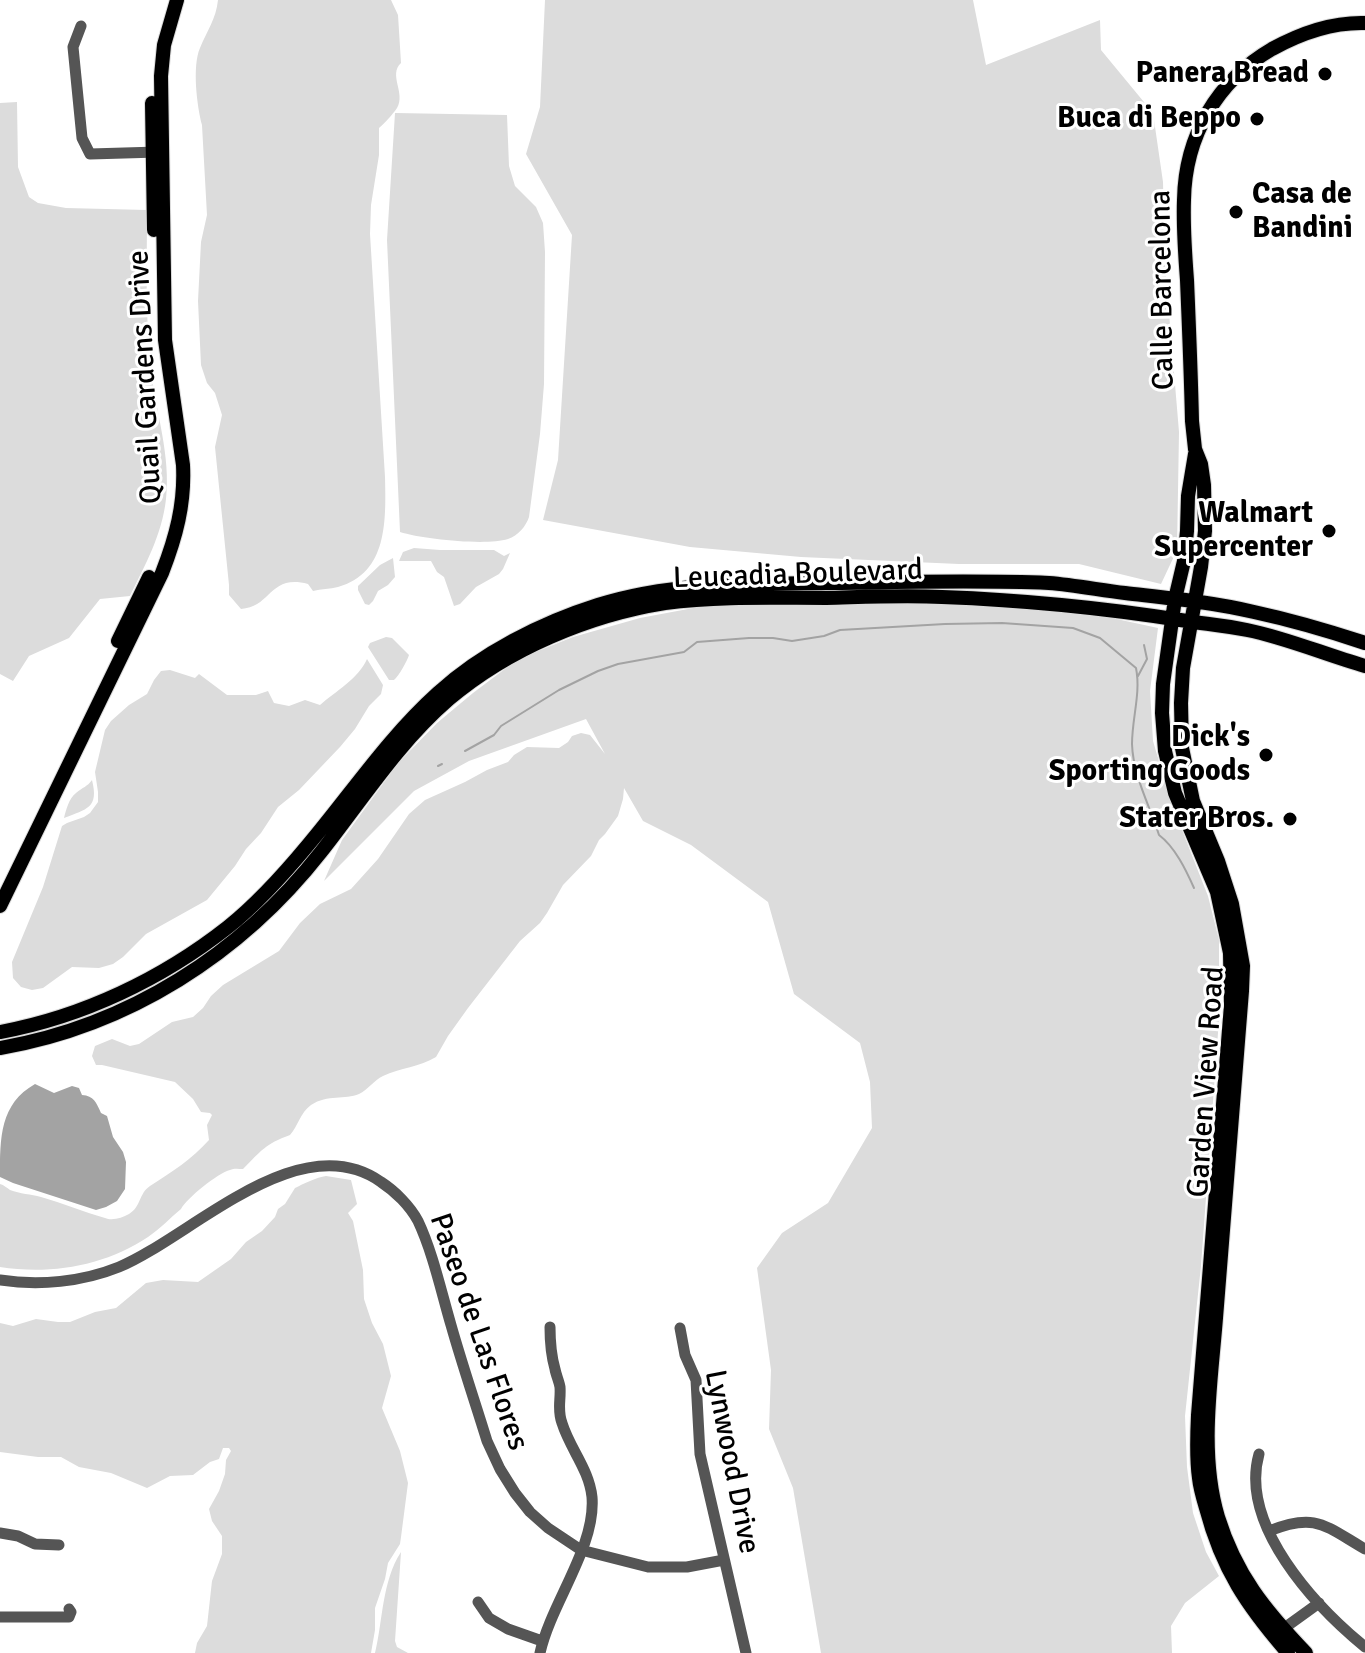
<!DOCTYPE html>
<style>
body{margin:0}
canvas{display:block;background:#fff}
</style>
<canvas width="1365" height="1653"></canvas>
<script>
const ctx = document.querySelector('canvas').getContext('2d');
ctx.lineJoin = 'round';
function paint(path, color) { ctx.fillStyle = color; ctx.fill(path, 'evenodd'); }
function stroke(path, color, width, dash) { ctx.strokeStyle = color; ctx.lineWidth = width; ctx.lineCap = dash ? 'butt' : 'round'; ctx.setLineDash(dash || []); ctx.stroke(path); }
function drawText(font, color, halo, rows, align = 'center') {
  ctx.font = font + ' Signika,sans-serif'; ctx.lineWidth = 6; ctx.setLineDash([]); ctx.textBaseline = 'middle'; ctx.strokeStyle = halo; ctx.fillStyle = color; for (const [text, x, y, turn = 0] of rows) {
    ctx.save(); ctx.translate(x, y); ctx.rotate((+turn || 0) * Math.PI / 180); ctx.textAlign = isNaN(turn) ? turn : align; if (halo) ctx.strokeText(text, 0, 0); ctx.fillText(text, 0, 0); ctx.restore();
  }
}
paint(new Path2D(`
 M 218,0 L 391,0 L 398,15 L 401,63 C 388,75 406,93 397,108 C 393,114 384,124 379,128 L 379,155 L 371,205 L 370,234 L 385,477 C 386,520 388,573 338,587 C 330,589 321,589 313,591 L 308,584 C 269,574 272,607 241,609 L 229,595 L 229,585 L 215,447 L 222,415 L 215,393 L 207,383 L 201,365 L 198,301 L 201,242 L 207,215 L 202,125 C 197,106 192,66 200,48 C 207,31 216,19 218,0 Z
 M 545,0 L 973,0 L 986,65 L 1100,20 L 1101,50 L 1153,113 L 1163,182 L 1165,265 L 1179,432 L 1177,550 L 1161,584 L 1079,564 L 959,564 L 801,557 L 690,547 L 543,520 L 558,460 L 572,235 L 526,154 L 540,107 Z
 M 17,102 L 18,167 L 29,197 L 38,203 L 66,208 L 147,210 C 147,263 145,317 151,370 C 156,413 171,456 166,499 C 162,535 145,565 130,596 L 100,599 L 69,638 L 29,656 L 13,681 L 0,674 L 0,103 Z
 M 395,113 L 507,115 L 509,166 L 515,186 L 536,207 L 543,223 L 545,252 L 544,384 L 540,434 L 529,517 C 526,526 518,536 508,539 C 486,546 422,539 400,532 L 387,240 Z
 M 414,548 L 440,550 L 494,550 L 504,556 L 510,553 L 503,569 L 499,574 L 476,587 L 460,604 L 454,606 L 444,577 L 437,572 L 431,561 L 399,561 L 403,552 Z
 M 393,558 L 395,577 L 388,585 L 378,591 L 373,601 L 369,605 L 365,604 L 358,590 L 358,586 L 380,565 Z
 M 888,601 L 993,603 L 1098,615 L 1158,628 L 1150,691 L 1153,741 L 1171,802 L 1208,896 L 1219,940 L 1219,1019 L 1201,1266 L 1185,1416 L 1187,1467 L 1193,1513 L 1206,1552 L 1219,1576 L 1185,1603 L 1171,1626 L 1172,1653 L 821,1653 L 793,1488 L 769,1429 L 771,1370 L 757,1268 L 782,1233 L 828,1203 L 872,1128 L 870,1082 L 860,1043 L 794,994 L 768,902 L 691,845 L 643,821 L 624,788 L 623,799 L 618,816 L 605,834 L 599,840 L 591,856 L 563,885 L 547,913 L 540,923 L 520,941 L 468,1008 L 448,1036 L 436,1057 C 420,1067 400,1068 383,1076 C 374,1080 368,1090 359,1094 C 345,1100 328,1094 311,1105 C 300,1113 298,1126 290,1135 C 265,1144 261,1151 243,1169 C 239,1169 234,1168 230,1170 C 218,1173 187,1198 181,1209 C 170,1218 160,1229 148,1237 C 105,1266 50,1275 0,1267 L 0,1184 C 4,1185 7,1188 10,1190 C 20,1194 31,1194 41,1197 C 63,1203 83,1212 105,1218 C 112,1221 122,1218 129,1214 C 141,1207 139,1193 150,1186 C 172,1172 192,1159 209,1140 L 207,1125 L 212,1115 L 210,1113 L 201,1112 L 193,1099 L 175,1082 L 102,1065 L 96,1065 L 92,1056 L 95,1046 L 112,1039 L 130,1046 L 139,1044 L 172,1022 L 193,1017 L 203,1008 L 211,996 L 223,985 L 279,951 L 300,923 L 320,904 L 351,889 L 378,859 L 409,814 L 425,800 L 465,782 L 487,770 L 508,762 L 514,755 L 527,747 L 559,748 L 568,742 L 572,736 L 581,733 L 590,735 L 605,754 L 586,719 L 469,761 L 414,791 L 324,881 L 342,840 L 398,763 L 437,723 L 473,693 L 518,659 L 573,637 L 640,618 L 704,606 Z
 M 386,637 L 392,638 L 409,655 C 407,661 399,676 394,680 L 389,680 L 368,647 L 370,643 Z
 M 367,659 L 383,685 L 381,694 L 369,706 L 355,729 L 340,747 L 299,790 L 278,807 L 261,833 L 246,849 L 235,866 L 207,900 L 146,934 L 123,957 L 113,964 L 99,968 L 72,967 L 43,988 L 32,990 L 21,987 L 13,978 L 12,962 L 43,887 L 62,826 L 67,823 L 84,817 L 90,813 L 98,802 L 98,792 L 95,772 L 105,730 L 111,721 L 129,705 L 147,694 L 154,680 L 161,671 L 170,670 L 195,678 L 199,674 L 227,695 L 256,695 L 268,691 L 274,703 L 289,706 L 305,700 L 320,705 C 336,691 358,679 367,659 Z
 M 92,780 C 99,808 87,809 64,818 C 66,810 69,798 76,793 C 83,787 87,787 92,780 Z
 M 326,1176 L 351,1180 L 357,1204 L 348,1213 L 353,1221 L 363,1270 L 364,1299 L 372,1323 L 383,1344 L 391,1376 L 382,1408 L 400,1451 L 408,1483 L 401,1537 L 400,1544 L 388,1563 L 385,1579 L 375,1608 L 375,1630 L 371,1653 L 195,1653 L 197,1643 L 207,1626 L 212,1581 L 222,1554 L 222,1536 L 212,1521 L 209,1509 L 219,1491 L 225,1474 L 226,1460 L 231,1451 L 229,1448 L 223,1448 L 219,1459 L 210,1462 L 193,1475 L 170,1476 L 147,1488 L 111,1473 L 79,1467 L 61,1457 L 38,1457 L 0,1452 L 0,1323 L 13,1326 L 36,1319 L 58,1322 L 70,1322 L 95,1312 L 116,1308 L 146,1283 L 163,1280 L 198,1282 L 231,1259 L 246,1242 L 262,1231 L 275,1217 L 278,1209 L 285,1204 L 295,1188 C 303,1184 317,1177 326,1176 Z
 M 401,1552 L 395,1641 L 397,1647 L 408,1653 L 375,1653 C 383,1620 382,1581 401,1552 Z`), '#dcdcdc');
paint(new Path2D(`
 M 35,1084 L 54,1093 L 72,1086 L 79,1088 L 82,1095 C 94,1096 96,1102 101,1113 L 107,1116 L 113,1137 L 123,1152 L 126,1162 L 125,1189 L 117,1201 L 106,1207 L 96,1210 L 13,1183 L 0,1177 C 0,1137 0,1104 35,1084 Z`), '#a3a3a3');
stroke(new Path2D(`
 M 1138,676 L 1147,659 L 1144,645
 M 465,751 L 494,735 L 501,726 L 559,690 L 598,671 L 618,664 L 684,652 L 697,642 L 749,638 L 773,638 L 792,641 L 824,636 L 840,630 L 945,624 L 1002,623 L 1073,628 L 1100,638 L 1136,668 C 1141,693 1132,718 1132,744 C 1133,776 1150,806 1159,835 C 1175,847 1186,870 1194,888
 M 438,766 L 442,764`), '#a3a3a3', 2);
const major = new Path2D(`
 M 152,103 L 154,230
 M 1195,454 L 1188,496 L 1187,531 L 1184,561 L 1175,599 L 1163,684 L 1162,713 L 1165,751 L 1175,793 L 1217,892 L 1230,953 L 1231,1005 L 1198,1415 C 1197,1436 1196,1457 1199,1478 C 1200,1488 1203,1498 1206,1508 C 1222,1569 1247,1606 1288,1653
 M 118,641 L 149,577
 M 0,906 L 162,573 C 176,537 185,504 183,465 L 165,340 L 161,76 L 164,45 L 177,0
 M 0,1032 C 82,1017 162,979 228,927 C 258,903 284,874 308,845 C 351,794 388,738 438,693 C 482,653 541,623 598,605 C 674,581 755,584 834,583 C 905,582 978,580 1049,583 C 1074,585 1100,590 1125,593 C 1168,598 1212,602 1254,612 C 1291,620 1329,631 1365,643
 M 0,1048 C 128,1026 241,954 321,852 C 362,800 398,743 449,699 C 508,649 589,615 665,603 C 718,596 773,598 826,598 C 865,597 903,595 942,597 C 1024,600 1105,608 1187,621 C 1207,624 1227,626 1247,630 C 1287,638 1326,655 1365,666
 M 1306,1653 C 1265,1610 1236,1575 1218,1517 C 1199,1453 1211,1383 1216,1318 C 1224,1209 1234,1100 1242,991 L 1243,966 L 1232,904 L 1218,861 L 1193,801 L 1182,748 L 1181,703 L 1183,668 L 1201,567 L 1205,531 L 1204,485 L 1201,464 L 1195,449 L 1192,421 C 1191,374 1189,327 1187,280 C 1185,254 1183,227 1184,200 C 1185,136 1217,81 1272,49 C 1301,33 1331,22 1365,23`);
stroke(major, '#dbdbdb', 16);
stroke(new Path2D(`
 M 81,26 L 73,47 L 82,138 L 90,154 L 158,152
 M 0,1280 C 39,1286 82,1282 119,1267 C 191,1237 299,1124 381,1182 C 395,1191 410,1206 418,1221 C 433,1253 441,1291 451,1325 C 462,1364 475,1402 487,1441 L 500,1469 L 515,1493 L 530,1512 L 548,1528 L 581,1550 L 648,1567 L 687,1567 L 724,1560
 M 680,1328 L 685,1355 L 696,1380 L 700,1454 L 746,1653
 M 1259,1454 C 1239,1525 1315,1606 1365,1647
 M 1269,1531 C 1316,1512 1325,1526 1365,1549
 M 0,1533 L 18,1536 L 35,1544 L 59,1545
 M 478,1602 L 489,1618 L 508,1629 L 542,1641
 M 0,1617 L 69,1617 L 71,1612 L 69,1609
 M 1283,1629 L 1319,1603
 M 540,1653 C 551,1603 596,1547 592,1497 C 589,1469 570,1449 562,1423 C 557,1410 561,1400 560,1387 C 559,1381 556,1375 555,1369 C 551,1355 550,1341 550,1327`), '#555', 11);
stroke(major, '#000', 14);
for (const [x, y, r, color] of [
 [1325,74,8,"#000"],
 [1257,119,8,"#000"],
 [1236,212,8,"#000"],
 [1329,531,8,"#000"],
 [1266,755,8,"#000"],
 [1290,819,8,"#000"]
]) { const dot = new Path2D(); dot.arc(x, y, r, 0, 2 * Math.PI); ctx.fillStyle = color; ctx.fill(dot); stroke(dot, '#fff', 3); }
drawText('bold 30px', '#000', '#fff', [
 ["Panera Bread",1309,74],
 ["Buca di Beppo",1241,119],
 ["Casa de",1252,195,"left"],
 ["Bandini",1252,229,"left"],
 ["Walmart",1313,514],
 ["Supercenter",1313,548],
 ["Dick's",1250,738],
 ["Sporting Goods",1250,772],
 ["Stater Bros.",1274,819]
], 'right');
drawText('30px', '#000', '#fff', [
 ["Calle Barcelona",1163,290,-91],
 ["Quail Gardens Drive",146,377,-93],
 ["Leucadia Boulevard",798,575,-2],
 ["Garden View Road",1207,1082,-86],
 ["Paseo de Las Flores",478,1332,71],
 ["Lynwood Drive",731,1462,79]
]);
</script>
